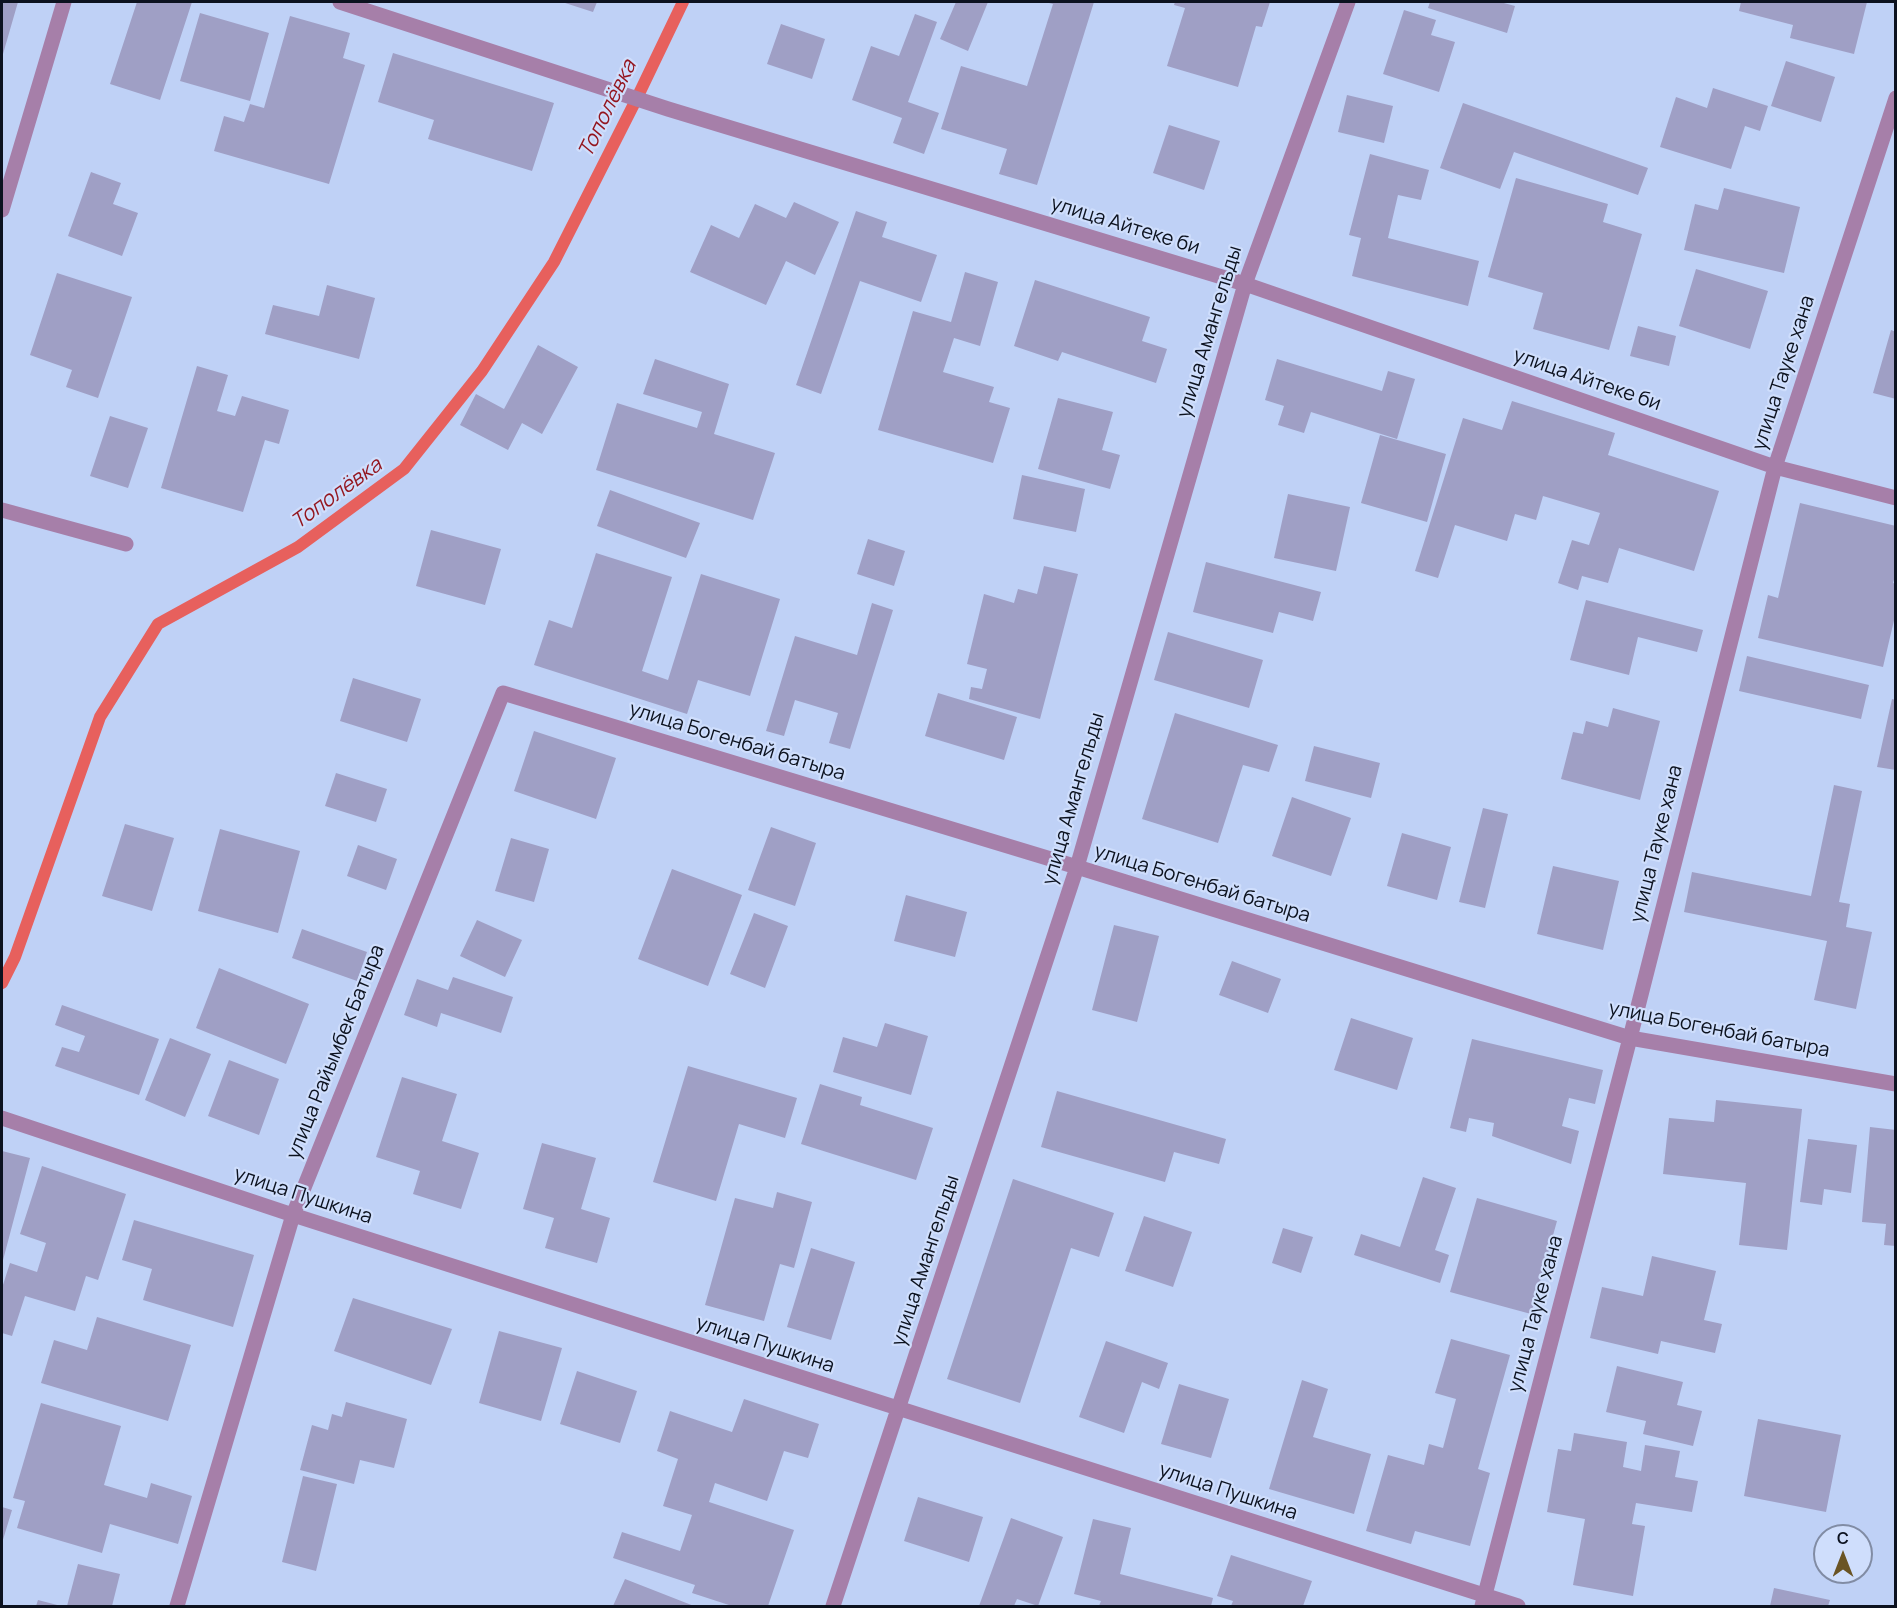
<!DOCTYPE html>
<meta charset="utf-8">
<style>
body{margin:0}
#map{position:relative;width:1897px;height:1608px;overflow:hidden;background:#bfd1f6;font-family:Manrope,sans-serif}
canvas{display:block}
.frame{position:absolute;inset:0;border:3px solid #0c121f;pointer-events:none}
.north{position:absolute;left:1813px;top:1524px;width:60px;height:60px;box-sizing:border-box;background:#cfdefc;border:2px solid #818ca4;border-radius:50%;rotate:0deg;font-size:16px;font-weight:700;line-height:24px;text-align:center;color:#0c121f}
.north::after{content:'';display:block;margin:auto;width:21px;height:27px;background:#6a5424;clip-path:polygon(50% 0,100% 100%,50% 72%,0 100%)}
</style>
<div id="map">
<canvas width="1897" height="1608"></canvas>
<div class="frame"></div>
<div class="north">С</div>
</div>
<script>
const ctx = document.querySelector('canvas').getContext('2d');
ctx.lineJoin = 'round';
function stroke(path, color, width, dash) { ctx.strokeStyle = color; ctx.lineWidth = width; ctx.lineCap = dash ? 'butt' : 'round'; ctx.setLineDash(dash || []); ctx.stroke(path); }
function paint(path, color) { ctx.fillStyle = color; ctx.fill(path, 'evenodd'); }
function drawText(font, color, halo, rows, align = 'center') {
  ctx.font = font + ' Manrope,sans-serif'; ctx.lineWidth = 4.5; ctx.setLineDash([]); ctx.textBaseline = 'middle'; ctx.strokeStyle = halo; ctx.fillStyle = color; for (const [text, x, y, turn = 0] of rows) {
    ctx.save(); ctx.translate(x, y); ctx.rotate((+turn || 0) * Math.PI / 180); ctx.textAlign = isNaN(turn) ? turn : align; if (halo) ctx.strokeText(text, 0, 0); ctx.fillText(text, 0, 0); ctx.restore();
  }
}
stroke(new Path2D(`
 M 2,983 L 15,957 L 100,717 L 158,624 L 298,547 L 404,469 L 482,371 L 554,262 L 636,100 L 683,2`), '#e7605d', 12);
paint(new Path2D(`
 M 2,2 L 18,2 L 3,54 L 2,53 Z
 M 137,2 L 192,2 L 160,100 L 110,84 Z
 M 562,2 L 597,2 L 593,12 Z
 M 956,2 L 988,2 L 968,51 L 940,39 Z
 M 1045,2 L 1094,2 L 1037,185 L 999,174 L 1007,149 L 941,129 L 961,66 L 1027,86 L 1053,4 Z
 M 1175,2 L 1270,2 L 1262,27 L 1256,26 L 1238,87 L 1167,66 L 1185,8 L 1174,5 Z
 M 1430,2 L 1500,2 L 1515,6 L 1507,33 L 1428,8 Z
 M 1741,2 L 1867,2 L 1854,54 L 1790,38 L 1793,25 L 1739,11 Z
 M 1404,10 L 1436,20 L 1431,35 L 1455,42 L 1439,92 L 1383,74 Z
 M 200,13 L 269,33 L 250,101 L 180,81 Z
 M 915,14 L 937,22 L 908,102 L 939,113 L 924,154 L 893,143 L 902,118 L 852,100 L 871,46 L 899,56 Z
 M 290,16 L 350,33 L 343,58 L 365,65 L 329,184 L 214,151 L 224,116 L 244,122 L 250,104 L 264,108 Z
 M 781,24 L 825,39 L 812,79 L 767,64 Z
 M 393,53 L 554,103 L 532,171 L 428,139 L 434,120 L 378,102 Z
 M 1786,61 L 1835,77 L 1821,122 L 1771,106 Z
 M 1713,88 L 1768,106 L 1760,131 L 1745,126 L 1731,169 L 1660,147 L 1676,97 L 1707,108 Z
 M 1347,95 L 1393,106 L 1384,143 L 1338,132 Z
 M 1463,103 L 1648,168 L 1638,195 L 1514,152 L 1500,189 L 1440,168 Z
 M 1169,125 L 1220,141 L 1204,190 L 1153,173 Z
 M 1370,154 L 1429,170 L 1421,200 L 1398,195 L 1388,238 L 1479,261 L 1468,306 L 1352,276 L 1361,238 L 1349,235 Z
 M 91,172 L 121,183 L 113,204 L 138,213 L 122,256 L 68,236 Z
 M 1516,178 L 1608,204 L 1603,222 L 1642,234 L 1609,350 L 1533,329 L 1543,293 L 1488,277 Z
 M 1724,188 L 1800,207 L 1784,273 L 1684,250 L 1695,204 L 1718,210 Z
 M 794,202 L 839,222 L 815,275 L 786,261 L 766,305 L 690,272 L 711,225 L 739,238 L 755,204 L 786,218 Z
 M 856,211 L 887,222 L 882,237 L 937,255 L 921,302 L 860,281 L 821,394 L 796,385 Z
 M 1696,269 L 1768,291 L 1750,349 L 1679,326 Z
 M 965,272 L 998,282 L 980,346 L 954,338 L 943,372 L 994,387 L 989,402 L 1010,408 L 993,463 L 878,430 L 913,311 L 951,322 Z
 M 57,273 L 132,297 L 98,398 L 66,387 L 72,370 L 30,355 Z
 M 1035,280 L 1150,317 L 1142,341 L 1167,349 L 1156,383 L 1062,352 L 1058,361 L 1014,346 Z
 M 327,285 L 375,298 L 359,359 L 265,334 L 273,305 L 319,316 Z
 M 1638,326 L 1676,336 L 1669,366 L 1630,356 Z
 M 1891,330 L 1896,332 L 1896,399 L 1873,393 Z
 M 538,345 L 578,367 L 542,434 L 522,423 L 508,450 L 460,425 L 476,394 L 504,409 Z
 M 655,359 L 729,384 L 714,434 L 775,453 L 753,520 L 596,470 L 617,403 L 697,428 L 702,412 L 643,394 Z
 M 1277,359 L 1382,391 L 1388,371 L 1415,379 L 1397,439 L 1311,412 L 1304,433 L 1278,425 L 1284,406 L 1265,400 Z
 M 197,366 L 228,375 L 217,411 L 235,416 L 242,396 L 289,410 L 279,444 L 265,440 L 243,512 L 161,488 Z
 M 1058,398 L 1113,412 L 1102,450 L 1120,455 L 1110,489 L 1038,469 Z
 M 1512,401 L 1615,433 L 1608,455 L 1719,491 L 1694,571 L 1619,548 L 1608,583 L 1582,576 L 1578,590 L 1558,583 L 1572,540 L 1589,545 L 1600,513 L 1543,496 L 1536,520 L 1515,514 L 1507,541 L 1455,525 L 1438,578 L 1415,571 L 1463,418 L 1502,430 Z
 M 110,416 L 148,428 L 128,488 L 90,476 Z
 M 1380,435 L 1446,454 L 1427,522 L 1361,503 Z
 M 1022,475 L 1085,489 L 1076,532 L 1013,519 Z
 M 610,490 L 700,523 L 686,558 L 597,526 Z
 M 1288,494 L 1350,507 L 1336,571 L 1274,558 Z
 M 1800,503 L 1896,526 L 1896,573 L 1893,583 L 1896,584 L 1896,612 L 1883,667 L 1758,638 L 1768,595 L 1778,598 Z
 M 431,530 L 501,549 L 485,605 L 416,586 Z
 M 868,539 L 905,551 L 894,586 L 857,574 Z
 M 596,553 L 672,577 L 642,671 L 668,680 L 701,574 L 780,599 L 750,696 L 698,680 L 687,714 L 534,665 L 549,620 L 572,628 Z
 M 1206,562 L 1321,592 L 1313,621 L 1279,612 L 1273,633 L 1193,612 Z
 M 1044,566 L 1078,574 L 1040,719 L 969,699 L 971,687 L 982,689 L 987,669 L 967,664 L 984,594 L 1014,603 L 1018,589 L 1037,594 Z
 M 1586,600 L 1703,630 L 1697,652 L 1638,637 L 1629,675 L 1570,660 Z
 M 872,603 L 893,610 L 850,749 L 829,743 L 838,713 L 795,700 L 784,736 L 766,731 L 795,636 L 857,655 Z
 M 1168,632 L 1263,660 L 1249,708 L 1154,680 Z
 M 1747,656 L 1869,685 L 1861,719 L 1739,691 Z
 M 353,678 L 421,699 L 407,742 L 340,721 Z
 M 938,693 L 1017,717 L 1004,760 L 925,736 Z
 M 1892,699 L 1896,700 L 1896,770 L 1877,767 Z
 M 1613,708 L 1660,721 L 1640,800 L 1561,779 L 1573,732 L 1583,734 L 1586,721 L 1608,727 Z
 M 1175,713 L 1278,745 L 1269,772 L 1243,765 L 1218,843 L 1142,819 Z
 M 534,731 L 616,758 L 596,819 L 514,791 Z
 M 1314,746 L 1380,763 L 1371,798 L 1305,781 Z
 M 336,773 L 387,789 L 376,822 L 325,806 Z
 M 1834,785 L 1862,791 L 1839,902 L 1850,904 L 1846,927 L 1872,932 L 1856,1009 L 1814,1000 L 1827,941 L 1684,912 L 1692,872 L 1811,896 Z
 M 1292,797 L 1351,818 L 1331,876 L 1272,856 Z
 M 1483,808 L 1508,814 L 1485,908 L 1459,902 Z
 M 125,824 L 174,838 L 152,911 L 102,896 Z
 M 771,827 L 816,843 L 795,906 L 748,890 Z
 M 220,829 L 300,851 L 278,933 L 198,911 Z
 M 1402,833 L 1451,847 L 1437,900 L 1387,886 Z
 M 511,838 L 549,849 L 534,902 L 495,891 Z
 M 358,845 L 397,859 L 386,890 L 347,876 Z
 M 1553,866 L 1619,881 L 1603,950 L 1537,934 Z
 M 672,869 L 742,895 L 708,986 L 638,959 Z
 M 906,895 L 967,912 L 955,957 L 894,941 Z
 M 754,913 L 788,926 L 765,988 L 730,974 Z
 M 477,920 L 522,940 L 505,977 L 460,956 Z
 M 1114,925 L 1159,936 L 1137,1022 L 1092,1010 Z
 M 302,929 L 367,952 L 357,981 L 292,958 Z
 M 1232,961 L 1281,979 L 1268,1013 L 1219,995 Z
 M 219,968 L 309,1004 L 286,1064 L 196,1028 Z
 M 453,977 L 513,997 L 501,1033 L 441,1013 L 437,1027 L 404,1015 L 417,979 L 448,990 Z
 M 62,1005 L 159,1039 L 139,1095 L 55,1066 L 62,1047 L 79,1052 L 85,1036 L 55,1025 Z
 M 1351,1018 L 1413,1038 L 1397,1090 L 1334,1070 Z
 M 885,1023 L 928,1036 L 911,1095 L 833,1072 L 843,1037 L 877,1047 Z
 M 170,1038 L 211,1054 L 185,1117 L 145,1100 Z
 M 1472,1039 L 1603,1070 L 1595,1104 L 1569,1098 L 1562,1126 L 1579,1131 L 1571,1164 L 1492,1136 L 1494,1123 L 1469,1118 L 1466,1132 L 1450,1128 Z
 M 229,1060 L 279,1079 L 259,1135 L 208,1116 Z
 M 688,1066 L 797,1098 L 785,1138 L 739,1124 L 716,1201 L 653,1182 Z
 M 402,1077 L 457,1094 L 442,1141 L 479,1153 L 461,1209 L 413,1194 L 420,1171 L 376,1157 Z
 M 820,1084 L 862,1097 L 860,1105 L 933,1128 L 916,1180 L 801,1144 Z
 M 1057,1091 L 1226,1139 L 1219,1164 L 1174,1152 L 1165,1182 L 1041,1147 Z
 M 1716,1100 L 1802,1109 L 1787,1250 L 1739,1245 L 1746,1183 L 1663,1174 L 1669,1118 L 1714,1122 Z
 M 1870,1127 L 1896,1130 L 1896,1246 L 1884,1245 L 1886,1224 L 1862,1222 Z
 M 1808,1139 L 1857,1145 L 1851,1193 L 1824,1189 L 1822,1205 L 1800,1202 Z
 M 542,1143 L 596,1158 L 581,1209 L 610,1218 L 597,1263 L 545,1248 L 554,1218 L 523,1209 Z
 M 2,1151 L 30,1158 L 2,1264 Z
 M 42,1166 L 126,1194 L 98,1280 L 86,1276 L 75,1311 L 25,1296 L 12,1336 L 2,1333 L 2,1288 L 10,1263 L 37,1272 L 46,1243 L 20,1234 Z
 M 1423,1177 L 1456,1188 L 1435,1250 L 1449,1255 L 1440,1283 L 1354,1255 L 1361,1234 L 1400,1247 Z
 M 1013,1179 L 1114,1213 L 1099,1257 L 1071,1248 L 1020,1403 L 947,1379 Z
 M 777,1192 L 812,1202 L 794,1268 L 780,1264 L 764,1321 L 705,1305 L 735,1198 L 773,1208 Z
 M 1477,1198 L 1557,1221 L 1531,1314 L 1450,1292 Z
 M 1144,1216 L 1192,1232 L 1173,1287 L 1125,1271 Z
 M 134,1220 L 254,1255 L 233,1327 L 143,1300 L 152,1269 L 122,1260 Z
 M 1283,1228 L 1313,1237 L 1301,1273 L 1272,1263 Z
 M 811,1248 L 855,1262 L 831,1340 L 787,1327 Z
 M 1652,1256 L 1716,1271 L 1704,1320 L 1722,1324 L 1715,1353 L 1661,1341 L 1658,1354 L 1590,1338 L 1602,1287 L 1643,1296 Z
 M 353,1298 L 452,1329 L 431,1385 L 334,1351 Z
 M 97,1317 L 191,1345 L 168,1421 L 41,1383 L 54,1340 L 87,1350 Z
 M 499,1331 L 562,1348 L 541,1421 L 479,1403 Z
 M 1451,1339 L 1510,1355 L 1478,1469 L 1490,1473 L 1470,1546 L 1415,1531 L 1411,1544 L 1366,1531 L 1388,1455 L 1424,1465 L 1429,1444 L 1443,1448 L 1456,1399 L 1435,1393 Z
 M 1106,1341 L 1168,1363 L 1159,1389 L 1142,1382 L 1124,1433 L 1079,1417 Z
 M 1617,1366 L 1683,1382 L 1677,1405 L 1702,1411 L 1693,1446 L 1643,1434 L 1646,1421 L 1606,1412 Z
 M 577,1371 L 637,1391 L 620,1443 L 560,1424 Z
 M 1302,1380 L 1328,1389 L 1313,1437 L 1371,1454 L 1354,1514 L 1269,1489 Z
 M 1179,1384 L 1229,1399 L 1211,1458 L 1161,1444 Z
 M 744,1399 L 819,1424 L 808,1458 L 784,1451 L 767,1501 L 715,1483 L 709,1502 L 794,1530 L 768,1606 L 732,1606 L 692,1593 L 695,1585 L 613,1558 L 622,1532 L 680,1551 L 692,1515 L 663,1506 L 678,1459 L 657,1451 L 670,1411 L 732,1432 Z
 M 346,1402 L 407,1419 L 394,1468 L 360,1460 L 354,1484 L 300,1470 L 312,1425 L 328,1430 L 332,1414 L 342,1417 Z
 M 41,1403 L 121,1426 L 104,1485 L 147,1498 L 151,1483 L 192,1496 L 178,1544 L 110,1524 L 102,1553 L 17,1528 L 25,1501 L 13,1498 Z
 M 1758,1419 L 1841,1435 L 1826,1512 L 1744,1496 Z
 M 1574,1433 L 1627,1442 L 1623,1467 L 1641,1471 L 1645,1445 L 1680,1451 L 1675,1477 L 1698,1481 L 1692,1512 L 1636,1503 L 1632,1524 L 1645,1526 L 1633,1596 L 1573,1585 L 1585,1519 L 1547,1512 L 1558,1449 L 1571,1451 Z
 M 303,1476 L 337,1484 L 316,1571 L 282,1562 Z
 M 918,1497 L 983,1517 L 969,1562 L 904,1541 Z
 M 2,1507 L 12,1510 L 2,1543 Z
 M 1011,1518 L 1063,1537 L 1038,1606 L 1017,1599 L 1014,1606 L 979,1606 Z
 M 1093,1519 L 1131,1528 L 1120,1574 L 1213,1598 L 1211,1606 L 1099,1606 L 1101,1601 L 1074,1594 Z
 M 1231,1555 L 1312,1581 L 1303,1606 L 1231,1606 L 1233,1601 L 1217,1596 Z
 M 78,1564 L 120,1574 L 112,1606 L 67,1606 Z
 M 625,1579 L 694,1606 L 613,1606 Z
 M 1774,1588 L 1830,1600 L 1828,1606 L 1770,1606 Z
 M 38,1600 L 61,1606 L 36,1606 Z`), '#9f9fc5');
stroke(new Path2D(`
 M 340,2 L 668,109 L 1245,284 L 1775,467 L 1896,498
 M 2,210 L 64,2
 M 2,510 L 126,544
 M 2,1118 L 293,1215 L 1518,1606
 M 177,1606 L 293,1215 L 503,693 L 1077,867 L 1630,1038 L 1896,1084
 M 833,1606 L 1077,867 L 1245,284 L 1348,2
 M 1482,1606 L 1630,1038 L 1775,467 L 1896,98`), '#a67fa9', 15);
drawText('20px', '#0c121f', '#cfdefc', [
 ["улица Айтеке би",1125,226,17],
 ["улица Амангельды",1210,332,-73],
 ["улица Тауке хана",1784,373,-72],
 ["улица Айтеке би",1587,380,19],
 ["улица Богенбай батыра",737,742,17],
 ["улица Амангельды",1074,799,-74],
 ["улица Тауке хана",1657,844,-76],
 ["улица Богенбай батыра",1202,884,17],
 ["улица Богенбай батыра",1719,1030,11],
 ["улица Райымбек Батыра",336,1052,-68],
 ["улица Пушкина",303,1196,18],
 ["улица Амангельды",926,1261,-72],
 ["улица Тауке хана",1536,1314,-75],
 ["улица Пушкина",765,1345,18],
 ["улица Пушкина",1228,1492,18]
]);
drawText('italic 21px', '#93151e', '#cfdefc', [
 ["Тополёвка",608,109,-64],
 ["Тополёвка",337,494,-36]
]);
</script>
